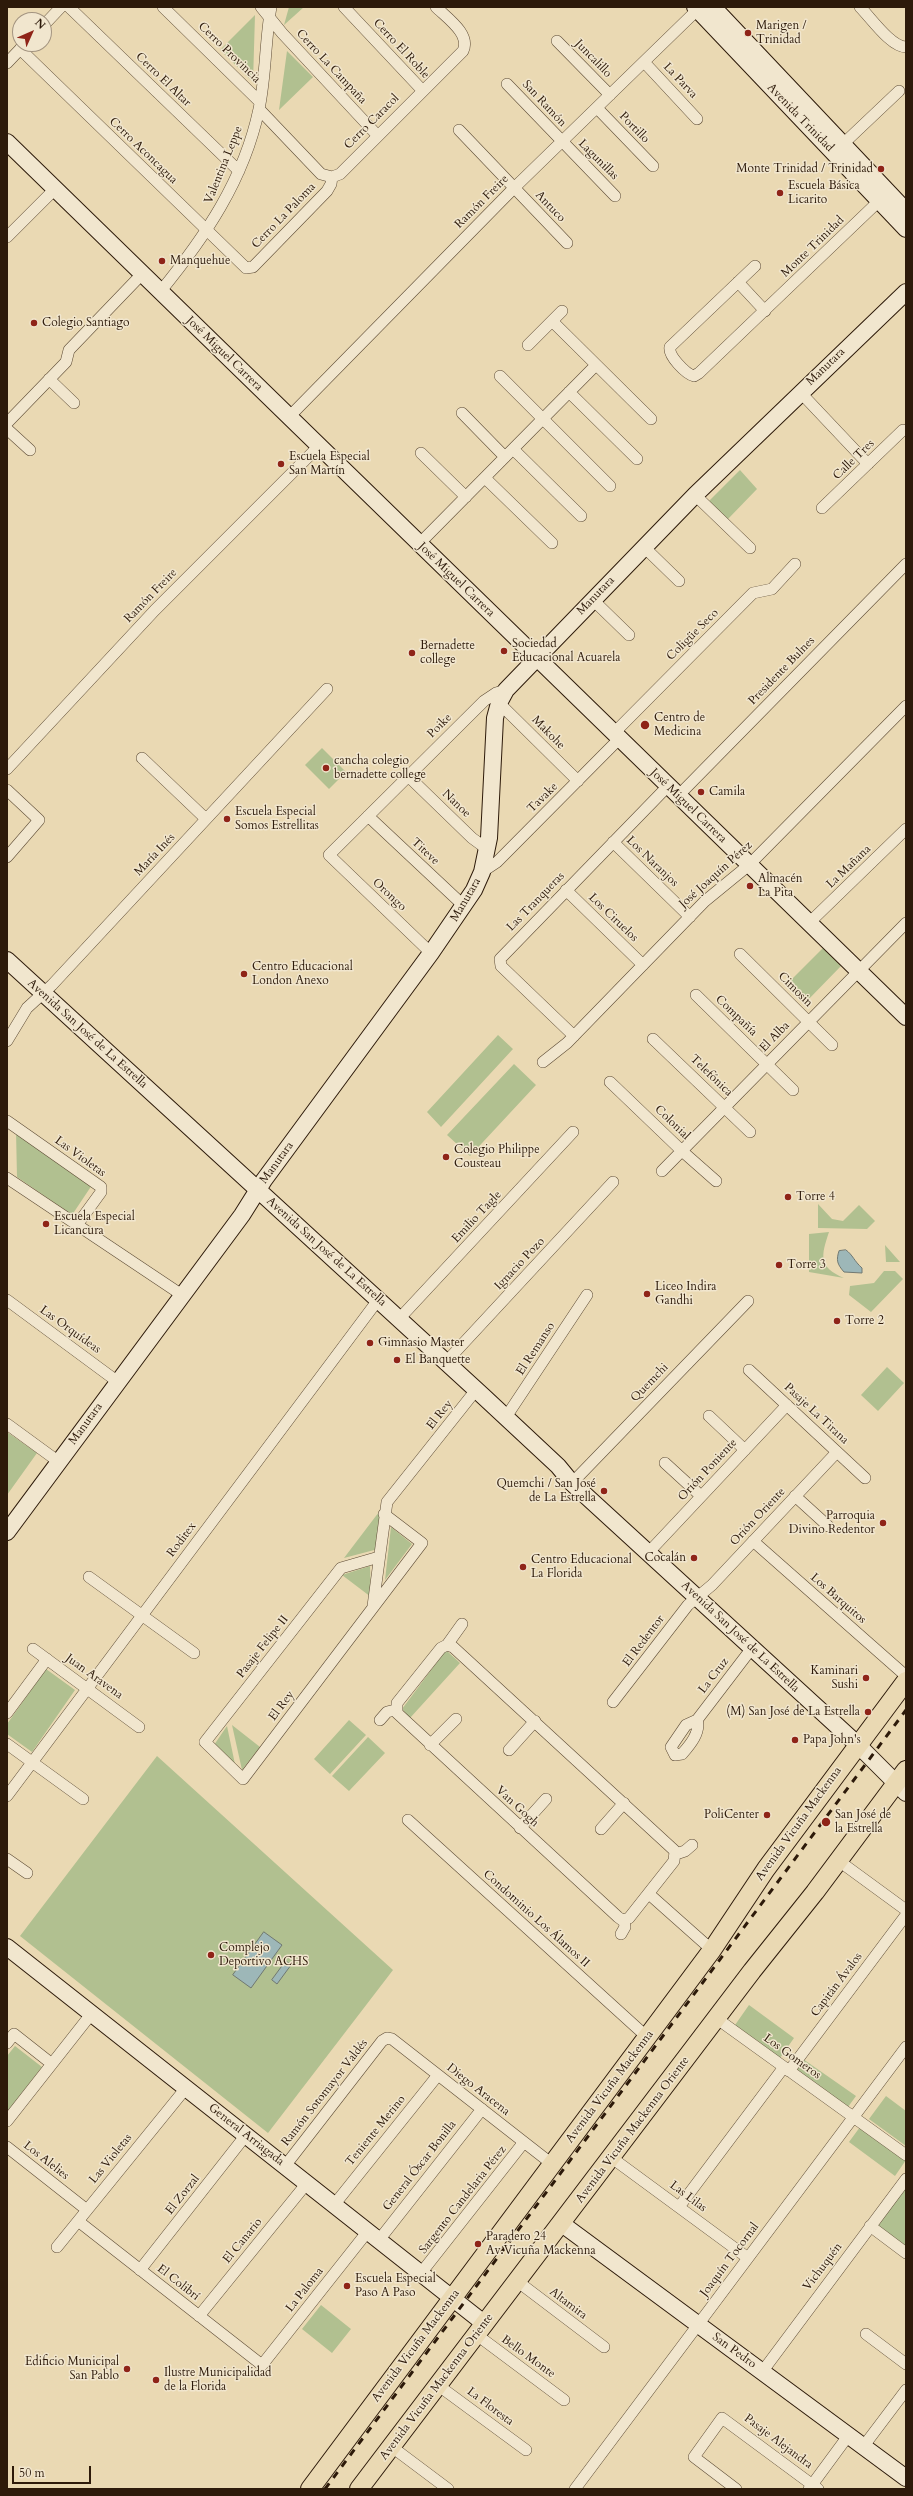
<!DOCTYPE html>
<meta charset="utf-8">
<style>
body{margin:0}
#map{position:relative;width:913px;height:2496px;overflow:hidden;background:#ead9b3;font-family:Cardo,serif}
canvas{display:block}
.frame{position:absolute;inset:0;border:8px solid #2d1a0a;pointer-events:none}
.north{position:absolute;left:12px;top:12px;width:40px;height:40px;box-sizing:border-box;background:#f1e6ce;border:1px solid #a39480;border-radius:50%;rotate:45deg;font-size:11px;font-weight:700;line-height:16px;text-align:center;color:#2d1a0a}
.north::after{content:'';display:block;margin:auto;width:14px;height:18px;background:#8f2418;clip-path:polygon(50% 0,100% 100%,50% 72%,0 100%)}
.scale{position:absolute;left:12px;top:2466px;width:79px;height:18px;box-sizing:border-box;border:2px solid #2d1a0a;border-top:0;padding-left:5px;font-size:12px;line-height:14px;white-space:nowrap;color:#2d1a0a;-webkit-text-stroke:3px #f1e6ce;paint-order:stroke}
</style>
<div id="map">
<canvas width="913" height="2496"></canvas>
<div class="frame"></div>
<div class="north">N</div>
<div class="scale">50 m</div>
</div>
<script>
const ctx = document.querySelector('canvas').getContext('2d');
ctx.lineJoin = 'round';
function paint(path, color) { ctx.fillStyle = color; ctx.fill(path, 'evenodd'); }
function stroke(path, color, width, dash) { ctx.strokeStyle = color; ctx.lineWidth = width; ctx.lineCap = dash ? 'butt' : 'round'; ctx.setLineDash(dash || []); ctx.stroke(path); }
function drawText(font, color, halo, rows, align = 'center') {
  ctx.font = font + ' Cardo,serif'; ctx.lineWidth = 3; ctx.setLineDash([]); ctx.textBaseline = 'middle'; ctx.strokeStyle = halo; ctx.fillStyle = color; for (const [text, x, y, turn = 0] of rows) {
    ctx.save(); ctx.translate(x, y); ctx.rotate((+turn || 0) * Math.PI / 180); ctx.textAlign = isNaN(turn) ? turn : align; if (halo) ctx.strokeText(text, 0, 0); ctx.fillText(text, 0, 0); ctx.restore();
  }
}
paint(new Path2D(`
 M 289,7 L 304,7 L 284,25 Z
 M 255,15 L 253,82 L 220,50 Z
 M 287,51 L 313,77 L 279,110 Z
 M 740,470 L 757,489 L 728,519 L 708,502 Z
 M 322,748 L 346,772 L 329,789 L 305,765 Z
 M 823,948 L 841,966 L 805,1003 L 786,985 Z
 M 498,1035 L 513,1049 L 441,1127 L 427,1112 Z
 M 514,1064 L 536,1085 L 470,1156 L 447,1135 Z
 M 16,1131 L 92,1185 L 72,1215 L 17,1177 Z
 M 818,1204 L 832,1219 L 843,1221 L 859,1205 L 875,1221 L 867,1229 L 818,1228 Z
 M 829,1232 C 821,1256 818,1267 844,1278 L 809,1272 L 809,1234 Z
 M 885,1245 L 900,1262 L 886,1262 Z
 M 884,1271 L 895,1271 L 903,1279 L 871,1312 L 849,1295 L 850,1286 L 874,1283 Z
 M 887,1367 L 904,1383 L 878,1411 L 861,1395 Z
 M 7,1432 L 37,1453 L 7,1495 Z
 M 382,1508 L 378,1549 L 344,1558 Z
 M 391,1527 L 412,1544 L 385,1580 Z
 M 370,1566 L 371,1597 L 342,1575 Z
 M 446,1650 L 460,1663 L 410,1718 L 402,1709 Z
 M 46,1669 L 75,1690 L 32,1752 L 7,1734 L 7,1724 Z
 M 349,1720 L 366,1735 L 330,1774 L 314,1759 Z
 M 232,1725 L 260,1747 L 242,1770 Z
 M 227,1726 L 236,1769 L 214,1745 Z
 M 368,1737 L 385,1753 L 349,1791 L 332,1776 Z
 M 157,1756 L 393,1970 L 268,2133 L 20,1936 Z
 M 749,2005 L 794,2038 L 780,2058 L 735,2025 Z
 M 15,2046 L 42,2067 L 7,2112 L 7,2056 Z
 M 803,2059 L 856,2096 L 848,2107 L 795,2070 Z
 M 886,2096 L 906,2111 L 906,2146 L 869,2119 Z
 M 860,2127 L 906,2160 L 895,2176 L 849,2142 Z
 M 906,2187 L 906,2250 L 876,2228 Z
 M 321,2305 L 351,2329 L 332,2353 L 302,2329 Z`), '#b1c090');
const water = new Path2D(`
 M 846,1250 C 853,1255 854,1261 862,1268 L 862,1273 L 844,1272 C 837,1264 836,1260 839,1251 Z
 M 264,1932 L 282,1945 L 251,1988 L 233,1975 Z
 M 286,1961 L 291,1965 L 277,1984 L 272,1980 Z`);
paint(water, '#9db7b8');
stroke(water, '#707872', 1);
const street = new Path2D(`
 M 69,7 L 239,171
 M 163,7 L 260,102
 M 261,7 L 282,33 L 377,135
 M 344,7 L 422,90
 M 860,7 C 871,18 891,47 906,47
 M 44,25 L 61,7
 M 557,41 L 610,95
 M 20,49 L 246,268 L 253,267 L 327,191 L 331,184 L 332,177
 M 644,62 L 697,119
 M 7,63 L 25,44
 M 507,84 L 615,196
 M 597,108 L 653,166
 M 259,109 L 321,174 L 332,177 L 340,174 L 463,51 C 471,34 447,18 436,7
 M 459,130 L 567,243
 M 842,145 L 899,91
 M 7,237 L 55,189
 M 755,266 L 670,347 C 668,356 686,374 694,376 L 699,373 L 879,201
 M 738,282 L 765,311
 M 160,292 C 205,237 244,180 259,109 C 266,76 265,41 271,7
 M 552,321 L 651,419
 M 528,345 L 562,311
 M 500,376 L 610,486
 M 49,379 L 74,403
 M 569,392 L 637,459
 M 800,392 L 868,464
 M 462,413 L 505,457
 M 289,417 L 514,188 L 693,14 L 698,7
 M 7,423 L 66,362 L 69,350 L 142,274
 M 7,429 L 30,450
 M 513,449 L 581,516
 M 421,453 L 466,497
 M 485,478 L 552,543
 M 695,495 L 750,548
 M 822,508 L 903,430
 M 419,544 L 596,365
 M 644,547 L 679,581
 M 593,600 L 629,635
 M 499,703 L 578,781
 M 614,733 L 753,593 L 772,589 L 795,564
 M 142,758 L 206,819
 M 7,769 L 155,610 L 319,446
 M 408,776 L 472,838 L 487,849
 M 7,790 L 39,820 L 7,857
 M 678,796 L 906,564
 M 368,816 L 464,906
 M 613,842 L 690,917
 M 482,872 L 497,862 L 619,739
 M 566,890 L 643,965
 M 809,923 L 906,829
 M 431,953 L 329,855 L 484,701 L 496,693 L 506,690
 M 740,954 L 832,1045
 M 696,995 L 793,1090
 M 574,1036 L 501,966 L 500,959 L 668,786
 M 653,1039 L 750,1132
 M 7,1041 L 27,1008 L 52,985 L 327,689
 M 543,1062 L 567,1043 L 705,901 L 749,865 L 906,706
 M 610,1082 L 682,1151 L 716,1181
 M 7,1121 L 101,1187 L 101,1192 L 77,1225
 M 662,1171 L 906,923
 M 7,1178 L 182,1295
 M 7,1300 L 118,1382
 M 399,1319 L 573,1132
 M 446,1362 L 613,1182
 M 749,1370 L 865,1478
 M 709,1416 L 745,1450
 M 506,1417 L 587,1295
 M 7,1424 L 59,1462
 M 665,1463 L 701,1496
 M 572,1483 L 748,1301
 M 795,1496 L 828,1526
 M 753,1541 L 906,1676
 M 648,1553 L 787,1405
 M 379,1557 L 341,1568 L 205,1742 L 243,1779 L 422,1543 L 384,1514
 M 89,1577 L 194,1653
 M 373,1606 L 387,1502 L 476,1390
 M 447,1645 L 453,1647 L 675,1851 L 674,1861 L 629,1918 L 622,1920 L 618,1917 L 397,1713 L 397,1703 L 441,1648 Z
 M 447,1645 L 462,1624
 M 33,1649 L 139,1727
 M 613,1702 L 688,1605 L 712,1585 L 837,1452
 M 7,1713 L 47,1659
 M 380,1720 L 387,1712 L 395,1710
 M 697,1720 C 701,1732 690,1745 682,1754 L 675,1755 L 671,1747 L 686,1725 L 697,1720 L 752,1648
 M 7,1744 L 83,1799
 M 430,1745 L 456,1719
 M 509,1750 L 535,1721
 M 7,1796 L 378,1300
 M 408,1820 L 647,2037
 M 520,1828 L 546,1799
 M 601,1829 L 624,1803
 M 676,1854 L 685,1851 L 692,1845
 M 7,1859 L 27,1873
 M 839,1861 L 906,1910
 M 649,1894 L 712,1950
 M 621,1934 L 625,1927 L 624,1920
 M 716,2018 L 906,2155
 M 7,2043 L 14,2034 L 52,2064
 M 789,2071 L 906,1915
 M 7,2121 L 92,2013
 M 7,2147 L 87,2210
 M 612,2158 L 748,2258
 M 285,2166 L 382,2041 L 387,2038 L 392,2039 L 552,2164
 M 334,2205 L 438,2075
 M 679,2207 L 784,2067
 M 78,2221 L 262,2365 L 368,2231
 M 870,2226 L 906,2253
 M 379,2240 L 482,2109
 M 57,2247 L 186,2088
 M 140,2270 L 246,2135
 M 421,2273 L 524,2142
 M 517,2281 L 604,2347
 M 199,2316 L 307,2183
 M 866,2334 L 906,2364
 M 477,2335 L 564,2400
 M 762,2372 L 906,2179
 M 439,2386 L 526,2450
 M 392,2447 L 448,2489
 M 863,2447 L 906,2390
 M 575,2489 L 906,2047
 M 736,2489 L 694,2457 L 722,2418 L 818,2489
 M 809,2489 L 848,2436`);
const secondary = new Path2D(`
 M 695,7 L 906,229
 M 713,7 L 906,211
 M 7,142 L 906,1017
 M 7,960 L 483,1396 L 558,1466 L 572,1483 L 858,1745 L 906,1793
 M 7,1532 L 242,1215 L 264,1180 L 431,953 L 474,890 L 482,872 L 489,838 L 495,718 L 499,703 L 506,690 L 695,495 L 906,292
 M 7,1947 L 485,2324
 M 562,2224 L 906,2478`);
const primary = new Path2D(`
 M 310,2489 L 712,1950 L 766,1869 L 906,1681
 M 359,2489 L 752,1971 L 815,1892 L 906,1770`);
stroke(street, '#5c4a34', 12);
stroke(secondary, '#2d1a0a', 18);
stroke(primary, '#2d1a0a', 20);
stroke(street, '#f1e6ce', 11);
stroke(secondary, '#f1e6ce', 16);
stroke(primary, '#ead9b3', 18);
stroke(new Path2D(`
 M 325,2489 L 906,1710`), '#2d1a0a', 3, [7, 7]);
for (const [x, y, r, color] of [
 [748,33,4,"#8f2418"],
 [881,169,4,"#8f2418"],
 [780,193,4,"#8f2418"],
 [162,261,4,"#8f2418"],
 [34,323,4,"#8f2418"],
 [281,464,4,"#8f2418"],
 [504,651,4,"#8f2418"],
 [412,653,4,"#8f2418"],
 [645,725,5,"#8f2418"],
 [326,768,4,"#8f2418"],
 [701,792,4,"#8f2418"],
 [227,819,4,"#8f2418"],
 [750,886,4,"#8f2418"],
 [244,974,4,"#8f2418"],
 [446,1157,4,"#8f2418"],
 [788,1197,4,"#8f2418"],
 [46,1224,4,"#8f2418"],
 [779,1265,4,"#8f2418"],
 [647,1294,4,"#8f2418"],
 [837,1321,4,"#8f2418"],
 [370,1343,4,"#8f2418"],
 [397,1360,4,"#8f2418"],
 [604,1491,4,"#8f2418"],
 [883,1523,4,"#8f2418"],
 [694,1558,4,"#8f2418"],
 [523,1567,4,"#8f2418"],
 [866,1678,4,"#8f2418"],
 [868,1712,4,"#8f2418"],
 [795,1740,4,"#8f2418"],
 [767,1815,4,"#8f2418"],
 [826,1822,5,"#8f2418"],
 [211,1955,4,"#8f2418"],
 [478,2244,4,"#8f2418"],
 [347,2286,4,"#8f2418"],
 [127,2369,4,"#8f2418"],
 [156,2380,4,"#8f2418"]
]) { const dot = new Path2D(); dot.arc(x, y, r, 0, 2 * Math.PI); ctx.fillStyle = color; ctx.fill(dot); stroke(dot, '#f1e6ce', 1.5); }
drawText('12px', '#2d1a0a', '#f1e6ce', [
 ["Marigen /",756,26],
 ["Trinidad",756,40],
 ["Monte Trinidad / Trinidad",873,169,"right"],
 ["Escuela Básica",788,186],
 ["Licarito",788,200],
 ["Manquehue",170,261],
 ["Colegio Santiago",42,323],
 ["Escuela Especial",289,457],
 ["San Martín",289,471],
 ["Sociedad",512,644],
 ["Educacional Acuarela",512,658],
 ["Bernadette",420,646],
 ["college",420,660],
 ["Centro de",654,718],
 ["Medicina",654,732],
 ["cancha colegio",334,761],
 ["bernadette college",334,775],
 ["Camila",709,792],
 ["Escuela Especial",235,812],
 ["Somos Estrellitas",235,826],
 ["Almacén",758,879],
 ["La Pita",758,893],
 ["Centro Educacional",252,967],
 ["London Anexo",252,981],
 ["Colegio Philippe",454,1150],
 ["Cousteau",454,1164],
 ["Torre 4",796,1197],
 ["Escuela Especial",54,1217],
 ["Licancura",54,1231],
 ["Torre 3",787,1265],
 ["Liceo Indira",655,1287],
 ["Gandhi",655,1301],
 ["Torre 2",845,1321],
 ["Gimnasio Master",378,1343],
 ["El Banquette",405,1360],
 ["Quemchi / San José",596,1484,"right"],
 ["de La Estrella",596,1498,"right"],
 ["Parroquia",875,1516,"right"],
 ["Divino Redentor",875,1530,"right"],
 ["Cocalán",686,1558,"right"],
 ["Centro Educacional",531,1560],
 ["La Florida",531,1574],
 ["Kaminari",858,1671,"right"],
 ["Sushi",858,1685,"right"],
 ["(M) San José de La Estrella",860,1712,"right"],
 ["Papa John's",803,1740],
 ["PoliCenter",759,1815,"right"],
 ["San José de",835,1815],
 ["la Estrella",835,1829],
 ["Complejo",219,1948],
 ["Deportivo ACHS",219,1962],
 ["Paradero 24",486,2237],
 ["Av.Vicuña Mackenna",486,2251],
 ["Escuela Especial",355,2279],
 ["Paso A Paso",355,2293],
 ["Edificio Municipal",119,2362,"right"],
 ["San Pablo",119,2376,"right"],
 ["Ilustre Municipalidad",164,2373],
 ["de la Florida",164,2387]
], 'left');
drawText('12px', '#2d1a0a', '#f1e6ce', [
 ["Cerro El Roble",401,49,47],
 ["Cerro Provincia",229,53,44],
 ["Juncalillo",593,59,46],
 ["Cerro La Campaña",331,67,47],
 ["Cerro El Altar",163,80,44],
 ["La Parva",680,81,47],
 ["San Ramón",544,104,47],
 ["Avenida Trinidad",800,118,46],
 ["Cerro Caracol",372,122,-45],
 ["Portillo",634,128,46],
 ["Cerro Aconcagua",143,151,44],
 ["Lagunillas",598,160,45],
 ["Valentina Leppe",224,165,-68],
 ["Ramón Freire",482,202,-45],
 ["Antuco",550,207,46],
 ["Cerro La Paloma",284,216,-46],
 ["Monte Trinidad",813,247,-44],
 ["José Miguel Carrera",224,354,44],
 ["Manutara",826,367,-44],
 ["Calle Tres",854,460,-44],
 ["José Miguel Carrera",456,580,44],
 ["Ramón Freire",151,596,-46],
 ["Manutara",596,596,-46],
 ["Coligüe Seco",693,635,-45],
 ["Presidente Bulnes",782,671,-46],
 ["Poike",440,726,-45],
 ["Makohe",548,733,45],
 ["Tavake",543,798,-45],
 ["Nanoe",456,804,44],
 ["José Miguel Carrera",688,806,44],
 ["Titeve",425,852,43],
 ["María Inés",155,855,-47],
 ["Los Naranjos",652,862,44],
 ["La Mañana",849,867,-44],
 ["José Joaquín Pérez",716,875,-42],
 ["Orongo",389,895,43],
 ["Manutara",466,900,-60],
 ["Las Tranqueras",536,902,-46],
 ["Los Ciruelos",613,918,44],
 ["Cimosin",795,990,45],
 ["Compañía",736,1016,44],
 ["Avenida San José de La Estrella",87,1034,42],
 ["El Alba",775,1037,-46],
 ["Telefónica",711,1076,44],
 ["Colonial",672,1123,44],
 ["Las Violetas",80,1157,36],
 ["Manutara",277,1163,-54],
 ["Emilio Tagle",477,1217,-47],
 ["Avenida San José de La Estrella",326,1252,42],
 ["Ignacio Pozo",520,1264,-47],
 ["Las Orquídeas",70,1330,36],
 ["El Remanso",536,1349,-57],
 ["Quemchi",650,1383,-46],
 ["Pasaje La Tirana",816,1414,43],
 ["El Rey",440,1415,-52],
 ["Manutara",86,1424,-54],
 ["Orión Poniente",708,1470,-47],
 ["Orión Oriente",758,1517,-47],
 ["Roditex",182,1540,-53],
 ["Los Barquitos",838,1599,41],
 ["Avenida San José de La Estrella",740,1637,43],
 ["El Redentor",644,1641,-53],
 ["Pasaje Felipe II",263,1647,-52],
 ["La Cruz",714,1676,-53],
 ["Juan Aravena",94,1677,36],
 ["El Rey",282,1706,-53],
 ["Van Gogh",517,1807,43],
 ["Avenida Vicuña Mackenna",799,1824,-54],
 ["Condominio Los Álamos II",536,1919,42],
 ["Capitán Ávalos",837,1985,-53],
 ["Los Gomeros",792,2057,36],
 ["Avenida Vicuña Mackenna",610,2087,-53],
 ["Diego Aracena",478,2090,38],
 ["Ramón Sotomayor Valdés",325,2093,-52],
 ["Avenida Vicuña Mackenna Oriente",633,2130,-53],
 ["Teniente Merino",376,2131,-51],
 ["General Arriagada",246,2135,38],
 ["Las Violetas",111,2159,-51],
 ["Los Alelies",46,2161,38],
 ["General Óscar Bonilla",420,2166,-52],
 ["El Zorzal",183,2195,-52],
 ["Las Lilas",688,2197,37],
 ["Sargento Candelaria Pérez",463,2200,-52],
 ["El Canario",243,2241,-51],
 ["Joaquín Tocornal",730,2260,-53],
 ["Vichuquén",823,2267,-53],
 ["El Colibrí",178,2283,38],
 ["La Paloma",305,2290,-52],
 ["Altamira",568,2304,37],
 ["Avenida Vicuña Mackenna",416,2346,-53],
 ["San Pedro",734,2351,36],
 ["Bello Monte",528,2357,36],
 ["Avenida Vicuña Mackenna Oriente",437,2387,-53],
 ["La Floresta",490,2407,37],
 ["Pasaje Alejandra",778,2442,37]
]);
</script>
